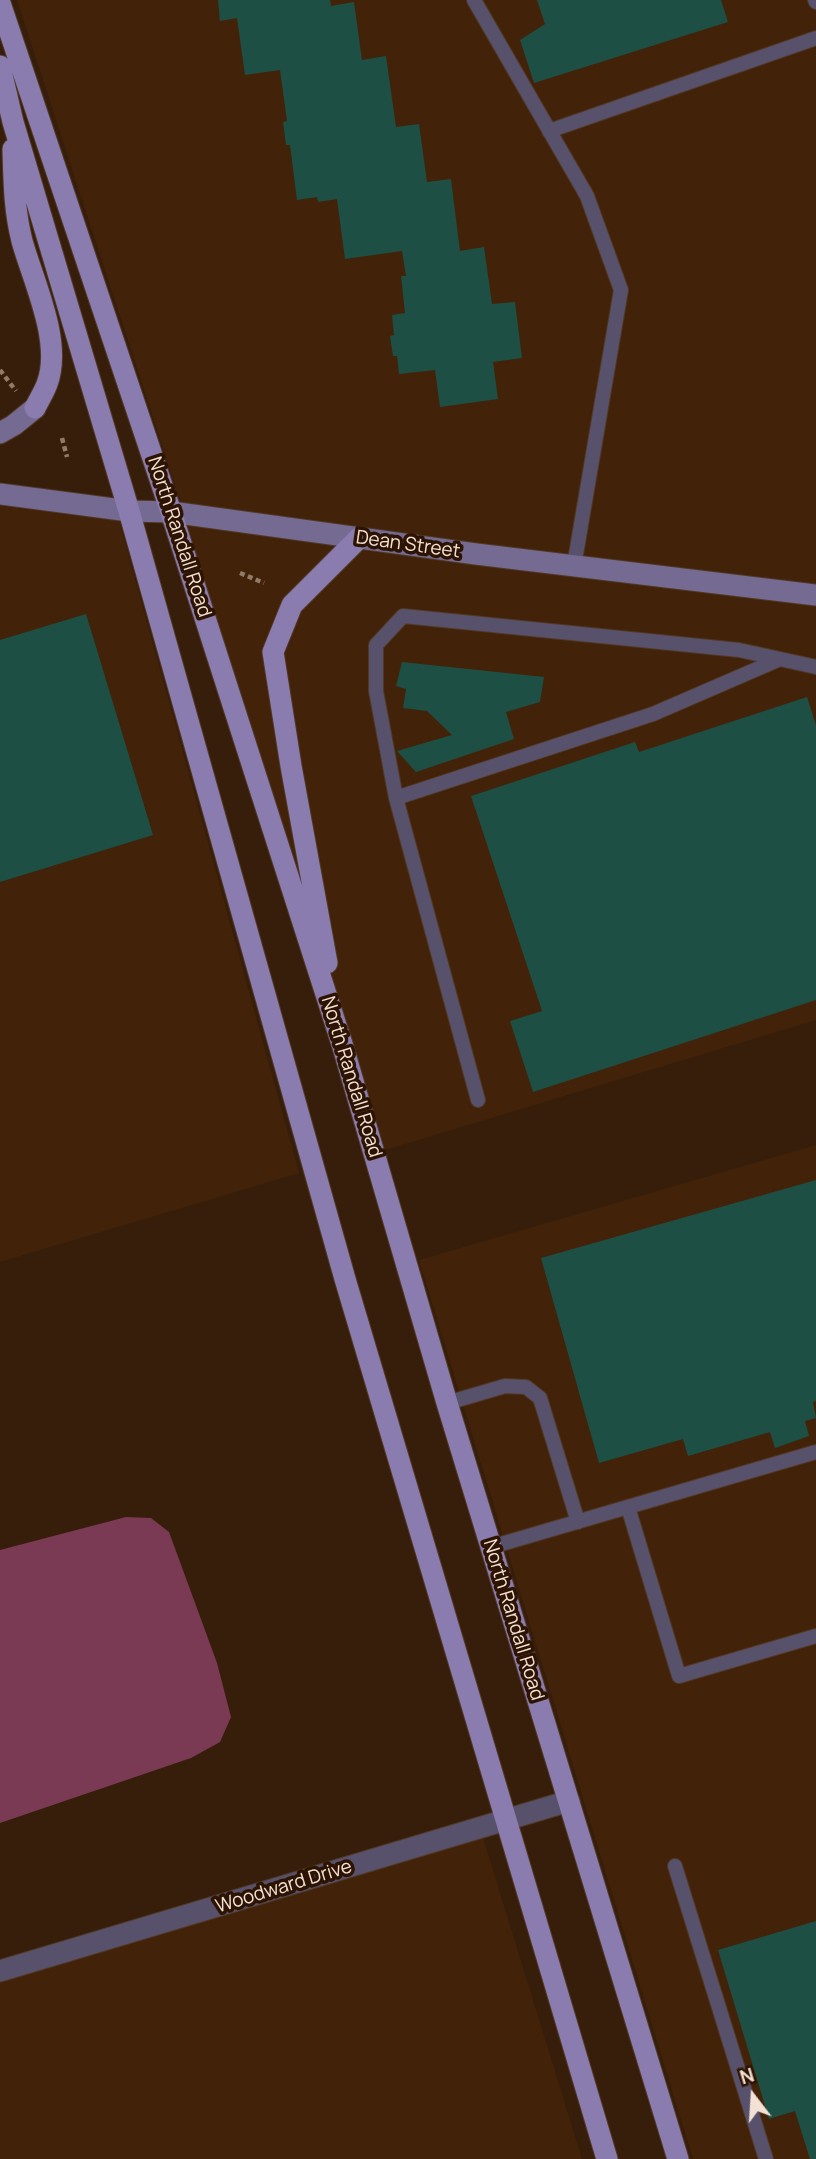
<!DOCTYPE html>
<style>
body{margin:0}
#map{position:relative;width:816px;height:2159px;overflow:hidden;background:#371e0a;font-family:Manrope,sans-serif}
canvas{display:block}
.north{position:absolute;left:718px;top:2061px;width:70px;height:70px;-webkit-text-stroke:5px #2d1402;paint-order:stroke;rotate:343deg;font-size:19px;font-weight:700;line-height:28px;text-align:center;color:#f3e1d5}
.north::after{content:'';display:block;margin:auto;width:24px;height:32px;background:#f3e1d5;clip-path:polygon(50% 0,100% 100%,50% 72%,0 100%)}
</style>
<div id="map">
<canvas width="816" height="2159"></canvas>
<div class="north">N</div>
</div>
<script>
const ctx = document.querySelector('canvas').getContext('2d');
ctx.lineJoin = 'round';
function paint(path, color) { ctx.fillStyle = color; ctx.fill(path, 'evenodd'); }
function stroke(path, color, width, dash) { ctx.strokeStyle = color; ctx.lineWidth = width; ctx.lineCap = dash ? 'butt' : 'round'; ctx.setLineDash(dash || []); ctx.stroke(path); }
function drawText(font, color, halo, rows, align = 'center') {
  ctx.font = font + ' Manrope,sans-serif'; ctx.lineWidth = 7; ctx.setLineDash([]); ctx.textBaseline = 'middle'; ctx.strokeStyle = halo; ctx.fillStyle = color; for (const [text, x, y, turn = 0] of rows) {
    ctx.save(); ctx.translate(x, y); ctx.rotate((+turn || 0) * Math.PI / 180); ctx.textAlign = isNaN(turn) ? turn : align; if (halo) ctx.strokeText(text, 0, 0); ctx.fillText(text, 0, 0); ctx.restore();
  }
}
paint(new Path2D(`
 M 17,0 L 816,0 L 816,586 L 566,557 L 182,506 Z
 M 0,506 L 119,521 L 299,1173 L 0,1262 Z
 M 185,523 L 816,603 L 816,1020 L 382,1151 Z
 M 816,1145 L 816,2159 L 693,2159 L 419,1260 Z
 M 480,1828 L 582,2159 L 0,2159 L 0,1971 Z`), '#422309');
paint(new Path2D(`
 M 126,1517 L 151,1518 L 169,1532 L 217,1663 L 231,1717 L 220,1742 L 191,1758 L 0,1823 L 0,1550 Z`), '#7a3a53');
paint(new Path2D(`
 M 218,0 L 330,0 L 331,6 L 354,2 L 362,60 L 386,56 L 396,127 L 419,124 L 427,182 L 451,179 L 460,251 L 484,247 L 492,304 L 515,302 L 522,358 L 493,362 L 498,399 L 440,407 L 435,370 L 399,374 L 397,356 L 393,356 L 390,336 L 394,335 L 392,315 L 405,313 L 401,276 L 406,276 L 402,251 L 345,259 L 337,199 L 318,202 L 317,197 L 297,200 L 290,145 L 286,145 L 283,122 L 287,121 L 280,70 L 245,75 L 237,18 L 220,21 Z
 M 537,0 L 721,0 L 728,22 L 534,83 L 520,40 L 545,24 Z
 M 86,614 L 153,835 L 0,882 L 0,640 Z
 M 402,662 L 544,677 L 540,702 L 506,712 L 514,739 L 416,772 L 397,751 L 452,735 L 427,711 L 403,708 L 406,689 L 396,686 Z
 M 807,697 L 816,725 L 816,1000 L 533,1092 L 510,1021 L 542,1011 L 471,796 L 635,742 L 639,752 Z
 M 816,1180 L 816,1401 L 813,1402 L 816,1418 L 805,1421 L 809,1436 L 775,1448 L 770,1432 L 688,1456 L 683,1439 L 599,1463 L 541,1258 Z
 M 816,1921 L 816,2159 L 810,2159 L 795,2111 L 769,2119 L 718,1950 Z`), '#1e4f44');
const lane = new Path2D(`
 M 474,0 L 587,196 L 621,290 L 574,566
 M 815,0 L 816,2
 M 549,131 L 816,38
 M 396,798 L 653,714 L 780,659
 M 478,1100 L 396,798 L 376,691 L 376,645 L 403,616 L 739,650 L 816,667
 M 447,1403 L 505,1386 L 526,1387 L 540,1398 L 578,1522
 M 628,1507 L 679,1676 L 816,1636
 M 491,1547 L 816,1452
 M 675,1866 L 766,2159`);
const street = new Path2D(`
 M 0,1971 L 569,1801`);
const secondary = new Path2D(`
 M 0,433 L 14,425 L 35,408
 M 0,494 L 129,511 L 171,512 L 476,554 L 816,595`);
const primary = new Path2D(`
 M 0,3 L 171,512 L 343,1047 L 447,1403 L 678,2159
 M 0,66 L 13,122 L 129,511 L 345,1279 L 607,2159
 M 13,149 C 14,181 14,209 22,241 C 33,281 63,342 47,384 C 44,392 39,400 35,408
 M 327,963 L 291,766 L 273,652 L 292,605 L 359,538`);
stroke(lane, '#513926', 16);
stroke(street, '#513926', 23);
stroke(secondary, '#513926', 23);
stroke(primary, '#513926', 23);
stroke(new Path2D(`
 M 0,370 L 16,391
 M 62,438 L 67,457
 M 240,573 L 264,583`), '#907b6a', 4.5, [5, 3.5]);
stroke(lane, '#58516b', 14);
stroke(street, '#58516b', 21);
stroke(secondary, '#756a92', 21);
stroke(primary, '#8b7cb0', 21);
drawText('19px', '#f3e1d5', '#2d1402', [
 ["North Randall Road",179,537,72],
 ["Dean Street",408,545,8],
 ["North Randall Road",351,1077,73],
 ["North Randall Road",513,1620,73],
 ["Woodward Drive",284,1887,-17]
]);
</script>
